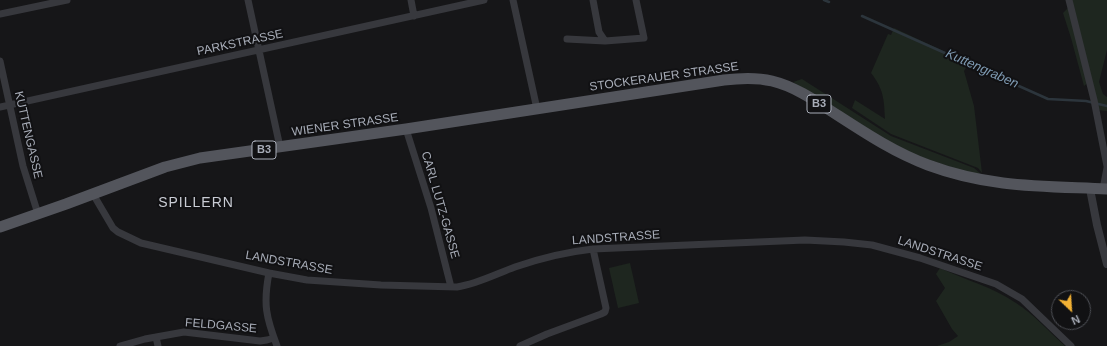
<!DOCTYPE html>
<style>
body{margin:0}
#map{position:relative;width:1107px;height:346px;overflow:hidden;background:#161618;font-family:Helvetica,sans-serif}
canvas{display:block}
.north{position:absolute;left:1051px;top:290px;width:40px;height:40px;box-sizing:border-box;background:#111113;border:1px solid #4d4f55;border-radius:50%;rotate:155deg;font-size:11px;font-weight:700;line-height:16px;text-align:center;color:#a8adb8}
.north::after{content:'';display:block;margin:auto;width:14px;height:18px;background:#f2b134;clip-path:polygon(50% 0,100% 100%,50% 72%,0 100%)}
</style>
<div id="map">
<canvas width="1107" height="346"></canvas>
<div class="north">N</div>
</div>
<script>
const ctx = document.querySelector('canvas').getContext('2d');
ctx.lineJoin = 'round';
function paint(path, color) { ctx.fillStyle = color; ctx.fill(path, 'evenodd'); }
function stroke(path, color, width, dash) { ctx.strokeStyle = color; ctx.lineWidth = width; ctx.lineCap = dash ? 'butt' : 'round'; ctx.setLineDash(dash || []); ctx.stroke(path); }
function drawText(font, color, halo, rows, align = 'center') {
  ctx.font = font + ' Helvetica,sans-serif'; ctx.lineWidth = 4; ctx.setLineDash([]); ctx.textBaseline = 'middle'; ctx.strokeStyle = halo; ctx.fillStyle = color; for (const [text, x, y, turn = 0] of rows) {
    ctx.save(); ctx.translate(x, y); ctx.rotate((+turn || 0) * Math.PI / 180); ctx.textAlign = isNaN(turn) ? turn : align; if (halo) ctx.strokeText(text, 0, 0); ctx.fillText(text, 0, 0); ctx.restore();
  }
}
paint(new Path2D(`
 M 1071,0 L 1107,0 L 1107,50 L 1099,82 L 1103,94 L 1107,97 L 1107,111 L 1098,110 L 1091,80 L 1084,86 L 1071,38 L 1063,13 L 1072,4 Z
 M 894,28 L 967,62 L 967,66 L 964,71 L 974,106 L 982,173 L 978,168 L 891,134 L 852,108 L 855,100 L 885,119 C 884,99 884,90 871,73 L 888,34 L 891,35 Z
 M 802,79 L 891,136 L 974,168 L 981,174 L 971,173 L 957,169 L 918,156 L 889,142 L 793,82 Z
 M 630,263 L 639,303 L 618,308 L 609,268 Z
 M 940,268 C 965,280 993,287 1016,303 C 1035,315 1048,331 1065,346 L 937,346 L 949,342 L 958,336 L 952,329 L 936,301 L 945,288 L 936,274 Z`), '#1e261f');
stroke(new Path2D(`
 M 824,0 L 829,2
 M 862,16 L 1048,99 L 1086,101 L 1107,106`), '#2c353c', 2.5);
stroke(new Path2D(`
 M 248,0 L 280,147
 M 411,0 L 414,16
 M 513,0 L 537,109
 M 593,0 L 599,32 L 605,41 L 644,38 L 636,0
 M 1069,0 L 1094,100 L 1107,166
 M 0,14 L 67,0
 M 567,39 L 605,41
 M 0,61 L 23,166 L 38,214
 M 0,107 L 484,0
 M 406,129 L 431,208 L 451,287
 M 1103,189 L 1107,168
 M 93,194 L 113,228 L 118,232 L 141,243 L 269,273 L 307,280 L 381,285 L 457,287 C 477,284 496,274 515,267 C 541,258 566,252 593,249 L 805,240 L 844,242 L 872,245 L 920,258 L 996,284 L 1022,299 L 1071,346
 M 269,273 C 263,304 266,317 277,346
 M 156,337 L 158,346
 M 120,346 L 145,339 L 184,332 L 260,341 L 267,340 L 274,338
 M 520,346 L 547,334 L 601,314 L 605,312 L 606,308 L 593,249`), '#37383d', 7);
stroke(new Path2D(`
 M 1090,189 L 1097,225 L 1107,264`), '#37383d', 8);
stroke(new Path2D(`
 M 0,227 L 66,204 L 165,167 L 200,158 L 406,129 L 724,80 C 740,78 756,77 772,81 C 793,86 813,99 831,111 C 862,131 893,152 928,165 C 990,188 1043,186 1107,189`), '#53555c', 11);
for (const [x, y, w] of [
 [819,104,24],
 [264,150,24]
]) { const box = new Path2D(); box.roundRect(x - w / 2, y - 9, w, 18, 3); ctx.fillStyle = '#111113'; ctx.fill(box); stroke(box, '#a8adb8', 1); }
drawText('bold 11px', '#a8adb8', null, [
 ["B3",819,104],
 ["B3",264,150]
]);
drawText('12px', '#a8adb8', '#111113', [
 ["PARKSTRASSE",240,43,-12],
 ["STOCKERAUER STRASSE",664,77,-8],
 ["WIENER STRASSE",345,125,-8],
 ["KUTTENGASSE",28,135,77],
 ["CARL LUTZ-GASSE",440,205,74],
 ["LANDSTRASSE",616,238,-4],
 ["LANDSTRASSE",940,254,18],
 ["LANDSTRASSE",289,263,10],
 ["FELDGASSE",221,326,5]
]);
drawText('italic 13px', '#7f9bb3', '#111113', [
 ["Kuttengraben",982,69,24]
]);
ctx.letterSpacing = '1px';
drawText('14px', '#c9ccd4', '#111113', [
 ["SPILLERN",196,203]
]);
ctx.letterSpacing = '0px';
</script>
